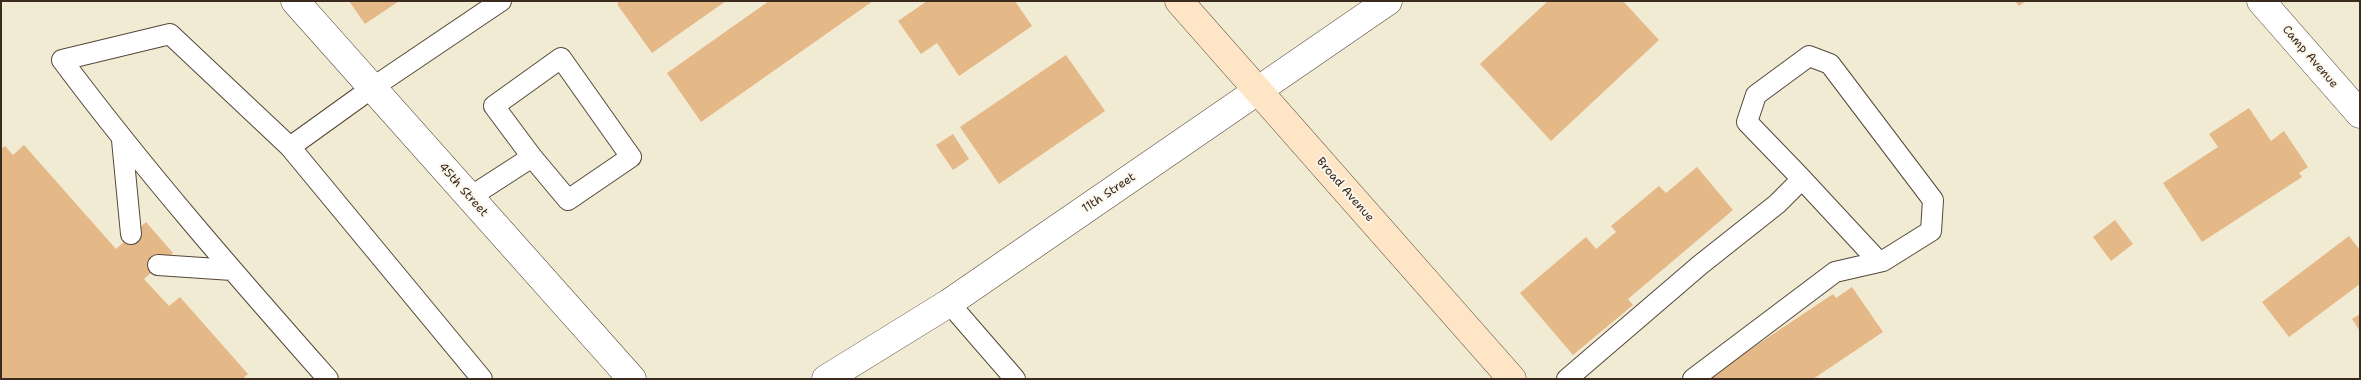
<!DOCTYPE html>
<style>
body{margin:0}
#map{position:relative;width:2361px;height:380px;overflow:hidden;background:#f2ebd4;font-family:"Shantell Sans",sans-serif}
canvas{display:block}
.frame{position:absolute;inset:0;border:2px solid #3b2a1e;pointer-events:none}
</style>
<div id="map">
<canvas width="2361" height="380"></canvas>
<div class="frame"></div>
</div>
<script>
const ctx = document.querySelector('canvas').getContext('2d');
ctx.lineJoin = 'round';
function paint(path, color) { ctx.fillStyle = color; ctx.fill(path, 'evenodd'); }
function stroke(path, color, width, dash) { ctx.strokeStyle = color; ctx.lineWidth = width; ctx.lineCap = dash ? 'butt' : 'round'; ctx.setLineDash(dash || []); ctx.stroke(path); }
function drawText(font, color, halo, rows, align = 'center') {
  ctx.font = font + ' "Shantell Sans",sans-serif'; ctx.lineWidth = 4; ctx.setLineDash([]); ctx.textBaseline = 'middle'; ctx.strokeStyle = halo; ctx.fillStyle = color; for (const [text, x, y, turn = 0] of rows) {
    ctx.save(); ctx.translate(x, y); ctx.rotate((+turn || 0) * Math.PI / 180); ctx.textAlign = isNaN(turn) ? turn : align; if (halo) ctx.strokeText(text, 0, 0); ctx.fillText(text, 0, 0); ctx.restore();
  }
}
paint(new Path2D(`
 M 349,1 L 399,1 L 365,24 Z
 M 620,1 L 726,1 L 652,53 L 617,4 Z
 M 769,1 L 873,1 L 701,122 L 667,73 Z
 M 927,1 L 1015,1 L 1032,26 L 959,76 L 937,43 L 921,54 L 898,21 Z
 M 1548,1 L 1623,1 L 1659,40 L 1551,141 L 1480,64 Z
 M 2015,1 L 2026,1 L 2019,6 Z
 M 1066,55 L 1105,111 L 999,184 L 960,127 Z
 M 2249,108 L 2271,141 L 2284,131 L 2308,167 L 2299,173 L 2302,177 L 2202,242 L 2163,183 L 2218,147 L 2209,134 Z
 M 953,134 L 969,159 L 953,170 L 936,145 Z
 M 24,145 L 116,249 L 146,222 L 173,253 L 144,279 L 169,306 L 180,297 L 248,374 L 242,379 L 1,379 L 1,149 L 5,146 L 13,155 Z
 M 1697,167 L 1733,210 L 1628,299 L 1633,305 L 1573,355 L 1520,293 L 1586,237 L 1596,249 L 1616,232 L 1611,226 L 1659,186 L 1666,193 Z
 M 2115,220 L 2133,244 L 2111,261 L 2093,237 Z
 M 2349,236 L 2360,250 L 2360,284 L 2289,337 L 2262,302 Z
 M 1852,287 L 1883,332 L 1813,379 L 1706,379 L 1833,294 L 1836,298 Z
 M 2360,314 L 2360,331 L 2352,319 Z`), '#e4b887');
const lane = new Path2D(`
 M 122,140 L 131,234
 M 290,147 L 170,34 L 62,60 C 145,171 236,275 328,379
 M 1802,179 L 1879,262
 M 470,197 L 532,157 L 568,200 L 631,157 L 561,58 L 494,106 L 532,157
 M 158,265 L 232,270
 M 949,303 L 1015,379
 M 482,379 L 290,147 L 372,88 L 501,1
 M 1567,379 L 1700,265 L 1777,204 L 1802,179 L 1747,122 L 1756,95 L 1809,56 L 1830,64 L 1933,200 L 1931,231 L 1883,261 L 1835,272 L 1693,379`);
const street = new Path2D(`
 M 295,1 L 632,379
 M 2261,1 L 2360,114
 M 826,379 L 949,303 L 1388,1`);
const secondary = new Path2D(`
 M 1179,1 L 1512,379`);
stroke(lane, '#564739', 22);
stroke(street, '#564739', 29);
stroke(secondary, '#564739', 29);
stroke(lane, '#fff', 20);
stroke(street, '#fff', 28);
stroke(secondary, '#fde5c5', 28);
drawText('12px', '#3b2a1e', '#fbf7ec', [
 ["Camp Avenue",2310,57,49],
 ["45th Street",463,190,48],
 ["Broad Avenue",1345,190,49],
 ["11th Street",1109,193,-34]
]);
</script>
